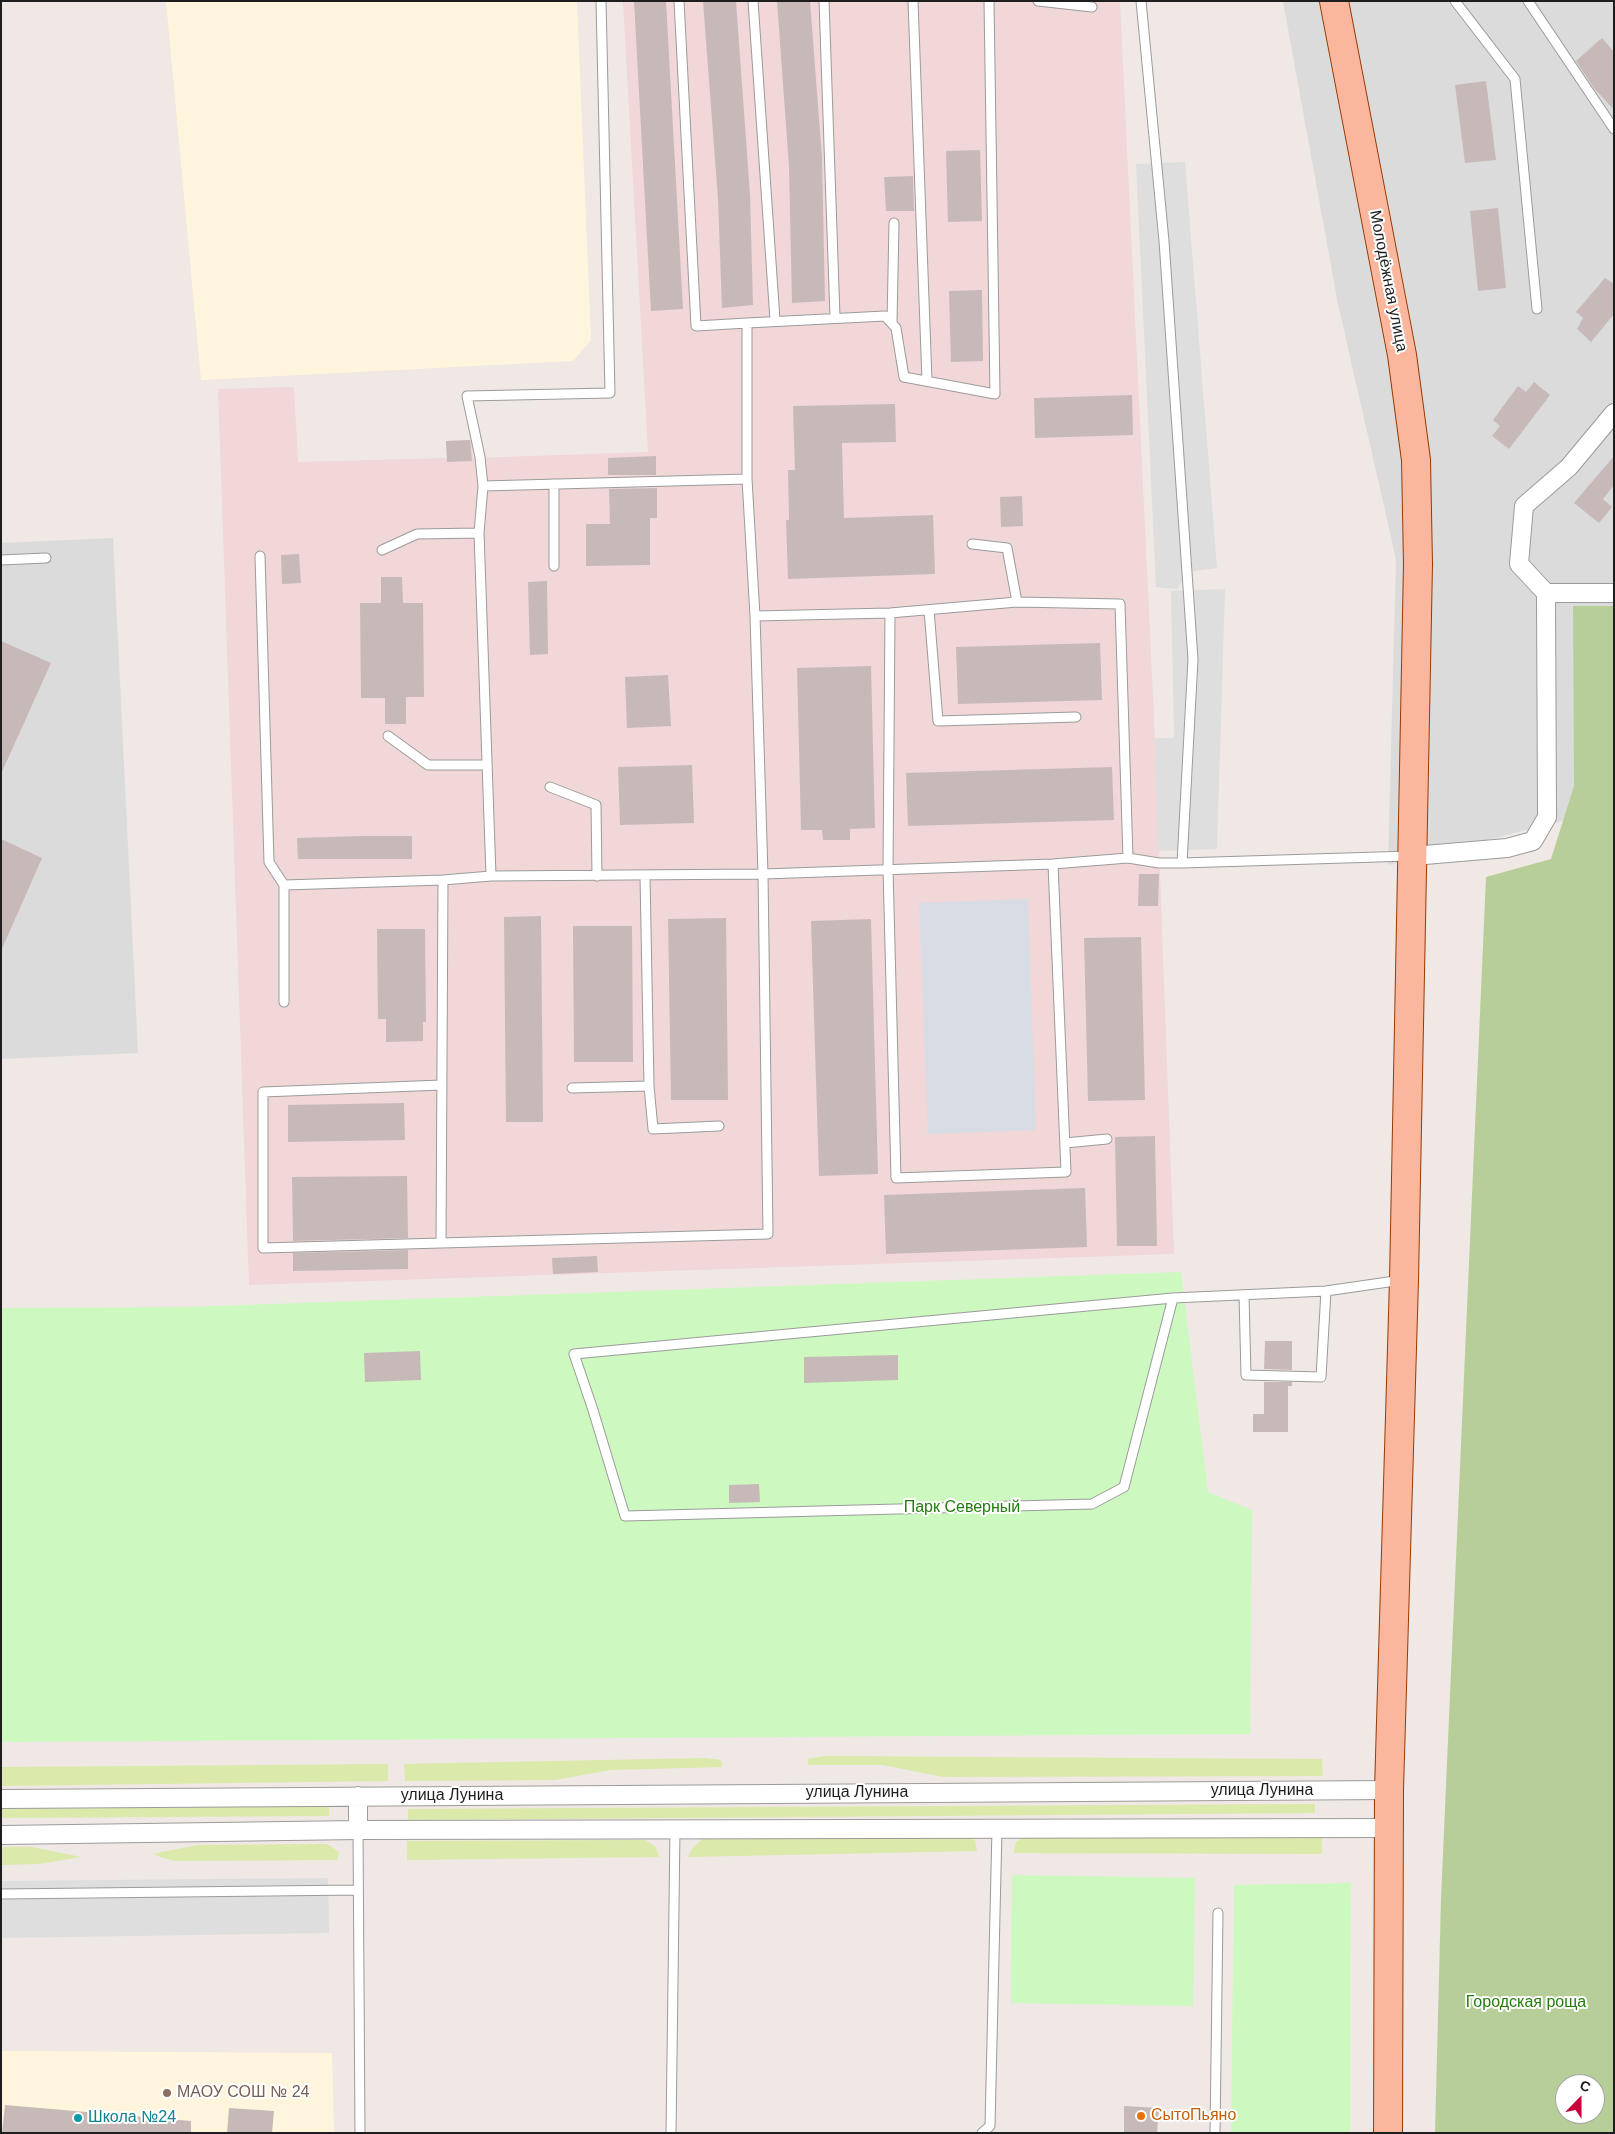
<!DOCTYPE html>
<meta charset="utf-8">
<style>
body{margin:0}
#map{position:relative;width:1615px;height:2134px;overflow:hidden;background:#efe8e4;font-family:Helvetica,sans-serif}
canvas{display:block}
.frame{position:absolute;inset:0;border:2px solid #1e1e1e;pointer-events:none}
.north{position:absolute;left:1555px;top:2074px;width:50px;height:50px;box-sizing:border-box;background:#fff;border:1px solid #a5a5a5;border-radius:50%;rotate:22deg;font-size:14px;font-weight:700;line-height:20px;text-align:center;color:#1e1e1e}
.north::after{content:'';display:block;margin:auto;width:18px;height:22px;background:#ca023c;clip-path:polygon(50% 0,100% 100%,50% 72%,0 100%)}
</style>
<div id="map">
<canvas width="1615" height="2134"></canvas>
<div class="frame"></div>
<div class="north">С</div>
</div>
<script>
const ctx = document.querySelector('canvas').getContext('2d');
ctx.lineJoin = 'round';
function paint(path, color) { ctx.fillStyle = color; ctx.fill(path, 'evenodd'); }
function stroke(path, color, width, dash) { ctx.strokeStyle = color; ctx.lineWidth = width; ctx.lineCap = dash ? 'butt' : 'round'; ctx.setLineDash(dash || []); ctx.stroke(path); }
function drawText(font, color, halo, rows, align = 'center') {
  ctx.font = font + ' Helvetica,sans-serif'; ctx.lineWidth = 4; ctx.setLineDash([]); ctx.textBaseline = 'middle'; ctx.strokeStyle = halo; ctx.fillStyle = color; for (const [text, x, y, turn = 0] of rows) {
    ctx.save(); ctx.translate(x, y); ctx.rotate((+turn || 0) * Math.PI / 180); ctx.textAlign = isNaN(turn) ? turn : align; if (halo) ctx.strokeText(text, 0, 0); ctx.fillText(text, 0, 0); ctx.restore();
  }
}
paint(new Path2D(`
 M 1283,1 L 1614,1 L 1614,808 L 1388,865 L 1396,559 L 1338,304 Z
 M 113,538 L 138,1053 L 1,1059 L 1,543 Z`), '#dcdbdb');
paint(new Path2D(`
 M 166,1 L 577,1 L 591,340 L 573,361 L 201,380 Z
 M 1,2051 L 332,2053 L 334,2133 L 1,2133 Z`), '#fff5dd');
paint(new Path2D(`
 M 623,1 L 1120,1 L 1155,738 L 1174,1254 L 249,1285 L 218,389 L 294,387 L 298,462 L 447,458 L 446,441 L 472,440 L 473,458 L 648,452 Z`), '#f1d7d8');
paint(new Path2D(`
 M 824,1756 L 1322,1759 L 1323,1776 L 943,1777 L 883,1765 L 808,1765 L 808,1759 Z
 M 705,1758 L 721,1760 L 722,1767 L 611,1770 L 555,1780 L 405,1781 L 404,1764 Z
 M 388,1764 L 388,1781 L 1,1786 L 1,1767 Z
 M 1315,1804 L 1315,1813 L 408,1820 L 408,1809 Z
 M 329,1806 L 329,1816 L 1,1818 L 1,1809 Z
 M 966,1837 L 975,1840 L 977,1851 L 688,1857 L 692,1849 L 703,1838 Z
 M 1031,1837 L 1322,1838 L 1322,1854 L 1014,1853 L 1016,1842 L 1024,1837 Z
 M 645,1840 L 656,1847 L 659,1857 L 407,1860 L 407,1841 Z
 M 327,1844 L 339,1852 L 337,1860 L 174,1861 L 152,1854 L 198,1845 Z
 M 1,1847 L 32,1847 L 81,1857 L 39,1864 L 1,1865 Z`), '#dbe9aa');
paint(new Path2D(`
 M 1573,606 L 1614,606 L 1614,2133 L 1435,2133 L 1441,1899 L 1486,877 L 1551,859 L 1574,786 ZM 1565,2084 L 1595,2084 L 1595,2114 L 1565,2114 Z`), '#b8ce99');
paint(new Path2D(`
 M 1181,1272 L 1208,1492 L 1252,1510 L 1250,1734 L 1,1742 L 1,1308 L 186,1307 Z
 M 1012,1875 L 1195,1878 L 1193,2006 L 1011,2003 Z
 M 1351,1883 L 1350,2133 L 1231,2133 L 1234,1885 Z`), '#cdf9c1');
paint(new Path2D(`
 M 1185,162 L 1217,568 L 1187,572 L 1177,589 L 1156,587 L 1136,164 Z
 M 1225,589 L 1217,849 L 1158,851 L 1155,738 L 1174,738 L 1171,591 Z
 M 328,1878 L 329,1933 L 1,1938 L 1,1881 Z`), '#dedede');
paint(new Path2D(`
 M 1028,899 L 1036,1130 L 928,1134 L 919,903 Z`), '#d8dce5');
paint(new Path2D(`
 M 634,1 L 666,1 L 683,309 L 651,311 Z
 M 703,1 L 736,1 L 750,195 L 753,305 L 722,308 L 718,199 Z
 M 777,1 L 810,1 L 822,158 L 825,301 L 792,303 L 789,167 Z
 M 1602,38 L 1614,52 L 1614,110 L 1594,88 L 1576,61 Z
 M 1486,81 L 1496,160 L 1465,163 L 1455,85 Z
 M 980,150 L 982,221 L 948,222 L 946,151 Z
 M 913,176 L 914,211 L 886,211 L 884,177 Z
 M 1498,208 L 1506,288 L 1478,291 L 1470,211 Z
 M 1605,278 L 1614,284 L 1614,314 L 1591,342 L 1577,329 L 1583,318 L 1576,312 Z
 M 982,290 L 983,361 L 951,362 L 949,291 Z
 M 1534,382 L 1550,395 L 1509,449 L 1492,436 L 1500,426 L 1493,420 L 1518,386 L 1526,392 Z
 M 1132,395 L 1133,435 L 1035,438 L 1034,398 Z
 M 895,404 L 896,442 L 842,443 L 844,518 L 933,515 L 935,574 L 788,579 L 786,520 L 789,520 L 788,470 L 795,470 L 793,406 Z
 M 470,440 L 472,461 L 447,462 L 446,441 Z
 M 656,456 L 656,475 L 608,475 L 608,458 Z
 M 1614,456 L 1614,485 L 1603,499 L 1612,507 L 1599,523 L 1574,503 Z
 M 657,488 L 657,518 L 650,518 L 650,565 L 586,566 L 586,524 L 610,524 L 609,489 Z
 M 1022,496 L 1023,526 L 1001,527 L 1000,497 Z
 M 299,554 L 301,583 L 282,584 L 281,555 Z
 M 381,577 L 402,577 L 403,603 L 423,603 L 424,697 L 406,697 L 406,724 L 385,724 L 385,698 L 361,698 L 360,603 L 381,603 Z
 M 547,581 L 548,654 L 530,655 L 528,582 Z
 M 1,641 L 51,663 L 1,774 Z
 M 1100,643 L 1102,700 L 958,704 L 956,647 Z
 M 871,666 L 875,828 L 850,829 L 850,840 L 823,840 L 822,830 L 801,830 L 797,668 Z
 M 668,675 L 671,726 L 627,728 L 625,677 Z
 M 692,765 L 694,823 L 620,825 L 618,767 Z
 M 1112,767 L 1114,820 L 908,826 L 906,773 Z
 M 361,836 L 412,836 L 412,859 L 298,859 L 297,838 Z
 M 1,839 L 42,858 L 1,951 Z
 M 1139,874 L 1159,874 L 1158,906 L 1138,906 Z
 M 541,916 L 543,1122 L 506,1122 L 504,917 Z
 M 726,918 L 728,1100 L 671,1100 L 668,919 Z
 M 871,919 L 878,1174 L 819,1176 L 811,921 Z
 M 573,926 L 632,926 L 633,1062 L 574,1062 Z
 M 377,929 L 425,929 L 426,1022 L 423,1022 L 423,1041 L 386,1042 L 386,1019 L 378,1019 Z
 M 1141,937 L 1145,1100 L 1088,1101 L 1084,938 Z
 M 404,1103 L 405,1140 L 288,1142 L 288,1105 Z
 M 1155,1136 L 1157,1246 L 1117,1246 L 1115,1137 Z
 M 407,1176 L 408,1238 L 293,1241 L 292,1177 Z
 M 1085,1188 L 1087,1247 L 886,1254 L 884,1195 Z
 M 408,1250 L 408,1269 L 293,1271 L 293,1253 Z
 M 597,1256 L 598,1272 L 553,1274 L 552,1258 Z
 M 1265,1341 L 1292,1341 L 1292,1370 L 1264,1369 Z
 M 420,1351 L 421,1380 L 365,1382 L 364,1353 Z
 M 898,1355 L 898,1380 L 804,1383 L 804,1357 Z
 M 1264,1382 L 1292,1382 L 1292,1386 L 1288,1386 L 1288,1432 L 1253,1432 L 1253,1414 L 1264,1414 Z
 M 759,1484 L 760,1502 L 729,1503 L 729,1485 Z
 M 5,2105 L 191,2121 L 191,2133 L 2,2133 Z
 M 1124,2106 L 1159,2108 L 1157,2133 L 1124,2133 Z
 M 229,2108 L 274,2111 L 272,2133 L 227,2133 Z`), '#c7b9b8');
const service = new Path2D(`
 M 679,1 L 696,326 L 747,323
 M 753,1 L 775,320
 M 824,1 L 835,317
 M 913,1 L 927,381
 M 1038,1 L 1092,7
 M 1141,1 L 1164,241 L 1193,659 L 1182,863
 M 1455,1 L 1515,79 L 1537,309
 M 1528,1 L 1614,129
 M 892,322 L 894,223
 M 554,484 L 554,566
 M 483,486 L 480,457 L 467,396 L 610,393 L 601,1
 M 972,544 L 1007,548 L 1017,602
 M 382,550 L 417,534 L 479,533
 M 260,556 L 269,862 L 284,885 L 284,1002
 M 1,560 L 46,558
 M 929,610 L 938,721 L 1076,717
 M 890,613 L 888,869 L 896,1178 L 1066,1172 L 1053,864
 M 755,616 L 890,613 L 1017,602 L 1120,604 L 1128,858
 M 388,736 L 428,765 L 481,765
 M 550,787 L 596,805 L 597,876
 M 491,876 L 479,533 L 483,486 L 747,479
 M 645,876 L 649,1086 L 653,1129 L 719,1126
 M 443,880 L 441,1243 L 768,1234 L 763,874 L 755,616 L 747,479 L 747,323 L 885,316 L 896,328 L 904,377 L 995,394 L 989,1
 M 284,885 L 443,880 L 491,876 L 763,874 L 1053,864 L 1128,858 L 1159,863 L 1182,863 L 1410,856
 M 572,1088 L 649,1086
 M 1065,1143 L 1107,1139
 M 441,1243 L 263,1248 L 263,1092 L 442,1085
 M 1244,1295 L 1246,1375 L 1321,1377 L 1326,1291
 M 1173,1298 L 1124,1487 L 1092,1504 L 625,1516 L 593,1410 L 574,1354 L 1173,1298 L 1326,1291 L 1402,1280
 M 358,1830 L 360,2133
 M 1,1894 L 358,1890
 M 671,2133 L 675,1829
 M 982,2133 L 990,2126 L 997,1829
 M 1215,2133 L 1218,1913`);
const minor = new Path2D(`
 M 1546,593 L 1519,564 L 1524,506 L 1569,467 L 1614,413
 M 1546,593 L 1614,593
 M 1413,856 L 1507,848 L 1533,841 L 1547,817 L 1546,593
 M 1,1799 L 1389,1790
 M 358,1830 L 358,1796
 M 1,1835 L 358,1830 L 1389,1828`);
const primary = new Path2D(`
 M 1334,1 L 1402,355 L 1416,460 L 1418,564 L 1404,1280 L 1389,1790 L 1388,2133`);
stroke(service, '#9b9b9b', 11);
stroke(minor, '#9b9b9b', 20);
stroke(primary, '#973a01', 30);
stroke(service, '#fff', 9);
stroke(minor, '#fff', 18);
stroke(primary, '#fbb79d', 28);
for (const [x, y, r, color] of [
 [167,2093,5,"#8d6e63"],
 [1141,2116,5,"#e8710a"],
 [78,2118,5,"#0f9aa8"]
]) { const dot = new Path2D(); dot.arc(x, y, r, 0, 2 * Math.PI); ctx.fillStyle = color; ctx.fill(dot); stroke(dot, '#fff', 2); }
drawText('16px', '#1e1e1e', '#fff', [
 ["Молодёжная улица",1388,281,79],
 ["улица Лунина",1262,1791],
 ["улица Лунина",857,1793],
 ["улица Лунина",452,1796]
]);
drawText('16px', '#237c0c', '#fff', [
 ["Парк Северный",962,1508],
 ["Городская роща",1526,2003]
]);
drawText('16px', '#785e54', '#fff', [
 ["МАОУ СОШ № 24",177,2093]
], 'left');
drawText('16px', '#c56008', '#fff', [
 ["СытоПьяно",1151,2116]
], 'left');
drawText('16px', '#0d838f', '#fff', [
 ["Школа №24",88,2118]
], 'left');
</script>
